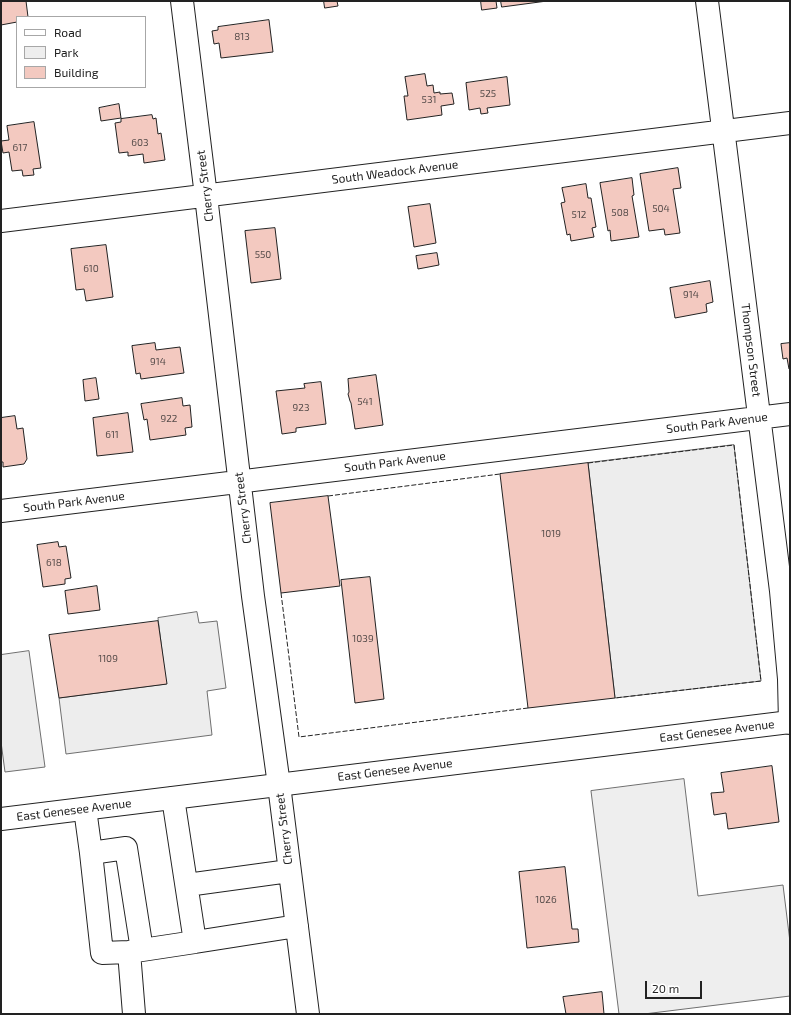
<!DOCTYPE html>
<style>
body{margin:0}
#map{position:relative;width:791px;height:1015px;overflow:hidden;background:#fff;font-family:"Exo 2",sans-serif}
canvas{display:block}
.frame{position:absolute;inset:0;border:2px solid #222;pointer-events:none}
.legend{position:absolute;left:16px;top:16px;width:130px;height:72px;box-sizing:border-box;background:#fff;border:1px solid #a7a7a7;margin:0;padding:5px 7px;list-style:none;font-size:12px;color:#222}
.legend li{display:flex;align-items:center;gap:8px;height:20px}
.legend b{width:20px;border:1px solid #a7a7a7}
.scale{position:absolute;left:645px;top:981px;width:57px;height:18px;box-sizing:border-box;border:2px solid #222;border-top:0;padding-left:5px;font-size:12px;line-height:14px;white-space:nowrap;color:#222;-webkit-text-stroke:3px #fff;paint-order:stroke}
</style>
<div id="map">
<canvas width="791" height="1015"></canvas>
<div class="frame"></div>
<ul class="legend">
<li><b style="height:5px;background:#fff"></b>Road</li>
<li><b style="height:11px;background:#eee"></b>Park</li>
<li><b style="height:11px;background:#f3c9c0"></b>Building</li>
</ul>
<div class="scale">20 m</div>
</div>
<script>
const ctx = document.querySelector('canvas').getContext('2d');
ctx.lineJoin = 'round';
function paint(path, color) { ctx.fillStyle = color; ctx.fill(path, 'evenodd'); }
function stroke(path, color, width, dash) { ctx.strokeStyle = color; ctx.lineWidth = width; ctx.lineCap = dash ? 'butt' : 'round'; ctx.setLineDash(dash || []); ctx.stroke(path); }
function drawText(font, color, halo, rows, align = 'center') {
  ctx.font = font + ' "Exo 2",sans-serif'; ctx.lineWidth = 3; ctx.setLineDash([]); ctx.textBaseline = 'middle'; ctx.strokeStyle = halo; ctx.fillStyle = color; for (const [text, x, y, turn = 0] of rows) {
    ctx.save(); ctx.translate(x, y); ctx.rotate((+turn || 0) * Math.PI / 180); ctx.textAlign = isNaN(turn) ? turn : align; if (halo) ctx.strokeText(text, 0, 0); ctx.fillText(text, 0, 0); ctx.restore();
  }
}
const green = new Path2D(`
 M 684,779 L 698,896 L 783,885 L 790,942 L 790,996 L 644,1014 L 619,1014 L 591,791 Z`);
paint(green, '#eee');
stroke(green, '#6f6f6f', 1);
const parking = new Path2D(`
 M 734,445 L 761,681 L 615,698 L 588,463 Z
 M 197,612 L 199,623 L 217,621 L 226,688 L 207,691 L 212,735 L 66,754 L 59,698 L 166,684 L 158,618 Z
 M 29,651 L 45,767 L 5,772 L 1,742 L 1,655 Z`);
paint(parking, '#ededed');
stroke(parking, '#6f6f6f', 1);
const building = new Path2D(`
 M 1,1 L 26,1 L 28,17 L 17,17 L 17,22 L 1,25 Z
 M 324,1 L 337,1 L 338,6 L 325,8 Z
 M 481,1 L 496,1 L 497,8 L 482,10 Z
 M 501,1 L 547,1 L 502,7 Z
 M 269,20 L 273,52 L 221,58 L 219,43 L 214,44 L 212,31 L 218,30 L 218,27 Z
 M 425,74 L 427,86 L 433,85 L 434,93 L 440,92 L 440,94 L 452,93 L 454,104 L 441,106 L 442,115 L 407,120 L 404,96 L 408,96 L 405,77 Z
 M 507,77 L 510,105 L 487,108 L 488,113 L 481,114 L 480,108 L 469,110 L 466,83 Z
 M 119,104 L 121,118 L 101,121 L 99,108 Z
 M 152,115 L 153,119 L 156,118 L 158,134 L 161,133 L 165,160 L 144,163 L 143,154 L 128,156 L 128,152 L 119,153 L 115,123 L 121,122 L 121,119 Z
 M 34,122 L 41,168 L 33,169 L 34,175 L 23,176 L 22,170 L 12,171 L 9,152 L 3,153 L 1,141 L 9,140 L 7,126 Z
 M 678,168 L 681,188 L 673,189 L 680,233 L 665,235 L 664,229 L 649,231 L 640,174 Z
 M 632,178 L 634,195 L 632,196 L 639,237 L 611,241 L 610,230 L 608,231 L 600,183 Z
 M 586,184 L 588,198 L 591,198 L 596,227 L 592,228 L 594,237 L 571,241 L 570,234 L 567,235 L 561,203 L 565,202 L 562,188 Z
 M 430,204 L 436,243 L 414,247 L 408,207 Z
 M 275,228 L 281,279 L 251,283 L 245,231 Z
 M 106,245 L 113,297 L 86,301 L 84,289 L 76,290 L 71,249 Z
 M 437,253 L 439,265 L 418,269 L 416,256 Z
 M 710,281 L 713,302 L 706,304 L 707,312 L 675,318 L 670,288 Z
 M 155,343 L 156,350 L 180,347 L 184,373 L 141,379 L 140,373 L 136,374 L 132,346 Z
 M 790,343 L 790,369 L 789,369 L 787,358 L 783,359 L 781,344 Z
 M 376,375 L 383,425 L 355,429 L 351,403 L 350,401 L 348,394 L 349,392 L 348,379 Z
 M 96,378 L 99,399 L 85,401 L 83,380 Z
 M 321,382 L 326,424 L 296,428 L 296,432 L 282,434 L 276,391 L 305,388 L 304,384 Z
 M 182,398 L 183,406 L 190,405 L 192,427 L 185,428 L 186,435 L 150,440 L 147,419 L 144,420 L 141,404 Z
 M 128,413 L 133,452 L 97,456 L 93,418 Z
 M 15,416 L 17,429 L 23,428 L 27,459 L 24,464 L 3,467 L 3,462 L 1,462 L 1,418 Z
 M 588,463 L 615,698 L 528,708 L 500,474 Z
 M 328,496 L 340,586 L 281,593 L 270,503 Z
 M 58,542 L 59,547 L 66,546 L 71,578 L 65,579 L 65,584 L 43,587 L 37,545 Z
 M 370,577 L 384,699 L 355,703 L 341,580 Z
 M 97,586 L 100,610 L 68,614 L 65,591 Z
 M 158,621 L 167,684 L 59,698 L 49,635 Z
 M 772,766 L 779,822 L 728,829 L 726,813 L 714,815 L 711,793 L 724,792 L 721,773 Z
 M 565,867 L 572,929 L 578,929 L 579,942 L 527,948 L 519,872 Z
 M 602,992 L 604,1014 L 566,1014 L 563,997 Z`);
paint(building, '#f3c9c0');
stroke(building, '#222', 1);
const minor = new Path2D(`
 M 182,1 L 206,196 L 253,596 L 279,785 L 308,1014
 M 707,1 L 781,591 L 789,679 L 790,723
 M 1,221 L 790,123
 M 1,511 L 790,414
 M 85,809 L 91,853 L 102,953 L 129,952 L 195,942 L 173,798
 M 91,853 L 126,848 L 142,950
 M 187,885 L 289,871
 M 195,942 L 297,926
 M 129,952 L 134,1014`);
const major = new Path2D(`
 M 1,819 L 790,722`);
stroke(minor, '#222', 24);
stroke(major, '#222', 24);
stroke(minor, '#fff', 22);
stroke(major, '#fff', 22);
stroke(new Path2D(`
 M 588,463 L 734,445 L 761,681 L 615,698
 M 328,496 L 500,474
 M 281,593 L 299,737 L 528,708`), '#222', 1, [5, 2]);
drawText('10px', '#564c4a', null, [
 ["813",242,37],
 ["525",488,94],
 ["531",429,100],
 ["603",140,143],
 ["617",20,148],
 ["504",661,209],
 ["508",620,213],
 ["512",579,215],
 ["550",263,255],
 ["610",91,269],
 ["914",691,295],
 ["914",158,362],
 ["541",365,402],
 ["923",301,408],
 ["922",169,419],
 ["611",112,435],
 ["1019",551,534],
 ["618",54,563],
 ["1039",363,639],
 ["1109",108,659],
 ["1026",546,900]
]);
drawText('12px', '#222', '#fff', [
 ["South Weadock Avenue",395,172,-7],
 ["Cherry Street",205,186,-97],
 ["Thompson Street",751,350,83],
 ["South Park Avenue",717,423,-7],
 ["South Park Avenue",395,462,-7],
 ["South Park Avenue",74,502,-7],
 ["Cherry Street",243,508,-97],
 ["East Genesee Avenue",717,731,-7],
 ["East Genesee Avenue",395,770,-7],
 ["East Genesee Avenue",74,810,-7],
 ["Cherry Street",284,829,-97]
]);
</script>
